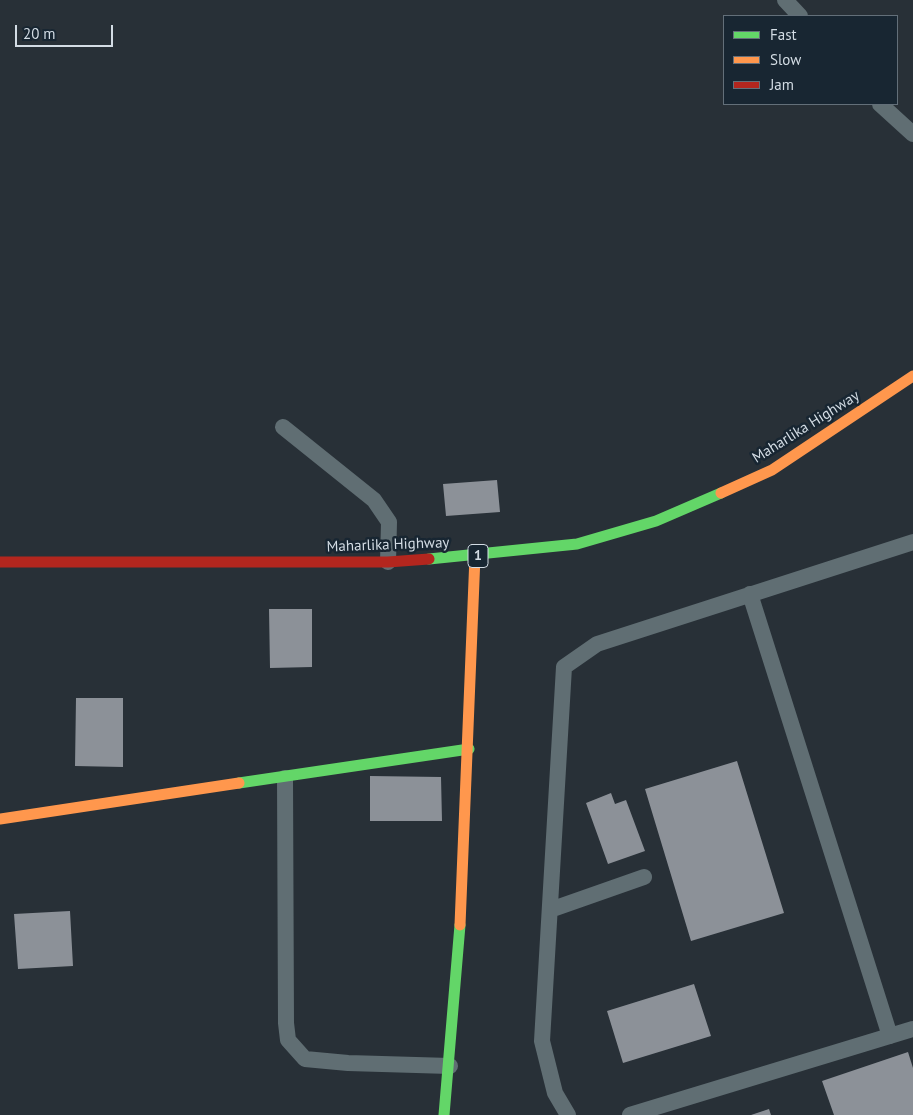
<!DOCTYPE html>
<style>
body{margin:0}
#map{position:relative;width:913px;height:1115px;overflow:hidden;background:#283037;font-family:"PT Sans",sans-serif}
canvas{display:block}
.legend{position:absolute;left:723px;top:15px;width:175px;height:90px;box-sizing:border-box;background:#182632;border:1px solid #636f79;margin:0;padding:6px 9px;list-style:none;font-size:15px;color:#d3dce4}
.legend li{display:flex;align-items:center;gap:10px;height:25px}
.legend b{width:25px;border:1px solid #636f79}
.scale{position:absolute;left:15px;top:25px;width:98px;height:22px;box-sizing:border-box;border:2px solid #d3dce4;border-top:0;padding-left:6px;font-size:15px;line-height:18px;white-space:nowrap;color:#d3dce4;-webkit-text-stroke:4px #182632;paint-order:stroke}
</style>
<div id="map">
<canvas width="913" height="1115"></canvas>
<ul class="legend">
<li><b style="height:6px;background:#63d668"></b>Fast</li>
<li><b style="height:6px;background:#ff974d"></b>Slow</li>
<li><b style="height:6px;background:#b3261e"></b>Jam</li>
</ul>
<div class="scale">20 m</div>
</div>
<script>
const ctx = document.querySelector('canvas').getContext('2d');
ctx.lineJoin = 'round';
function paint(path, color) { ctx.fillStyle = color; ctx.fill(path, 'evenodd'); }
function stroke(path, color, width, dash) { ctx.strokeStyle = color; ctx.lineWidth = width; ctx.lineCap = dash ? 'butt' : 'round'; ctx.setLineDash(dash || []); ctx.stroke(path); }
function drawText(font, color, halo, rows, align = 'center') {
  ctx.font = font + ' "PT Sans",sans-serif'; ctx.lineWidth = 5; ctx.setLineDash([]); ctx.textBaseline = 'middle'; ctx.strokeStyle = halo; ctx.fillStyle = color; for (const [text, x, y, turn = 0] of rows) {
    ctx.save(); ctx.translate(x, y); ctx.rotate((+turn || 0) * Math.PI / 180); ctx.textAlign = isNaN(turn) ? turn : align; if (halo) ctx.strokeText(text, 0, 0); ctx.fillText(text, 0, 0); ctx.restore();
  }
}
paint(new Path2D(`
 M 497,480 L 500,512 L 446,516 L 443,484 Z
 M 269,609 L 312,609 L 312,667 L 270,668 Z
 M 76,698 L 123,698 L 123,767 L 75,766 Z
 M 737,761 L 784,913 L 691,941 L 645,789 Z
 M 370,776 L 441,777 L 442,821 L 370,821 Z
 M 611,793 L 615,804 L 626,800 L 645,851 L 608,864 L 586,803 Z
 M 70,911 L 73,966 L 18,969 L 14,914 Z
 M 694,984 L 711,1036 L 623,1063 L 607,1011 Z
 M 908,1052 L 913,1068 L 913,1115 L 834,1115 L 822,1081 Z
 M 769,1109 L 771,1115 L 751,1115 Z`), '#8c9198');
stroke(new Path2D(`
 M 785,0 L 800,16
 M 880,104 L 913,134
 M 283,427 L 374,500 L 389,522 L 388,562
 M 750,594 L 890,1036
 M 285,778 L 286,1023 L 288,1040 L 305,1059 L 348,1063 L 450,1066
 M 550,910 L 644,877
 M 568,1115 L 555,1093 L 542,1041 L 564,667 L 597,644 L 913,542
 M 630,1115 L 913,1029`), '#606e73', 16);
stroke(new Path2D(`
 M 429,559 L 577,544 L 656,521 L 721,493
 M 239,783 L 469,749
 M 444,1115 L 460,925`), '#63d668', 11);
stroke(new Path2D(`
 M 721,493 L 772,470 L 913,376
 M 0,819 L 239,783
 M 460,925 L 475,556`), '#ff974d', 11);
stroke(new Path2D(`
 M 0,562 L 388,562 L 429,559`), '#b3261e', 11);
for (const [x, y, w] of [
 [478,556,20]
]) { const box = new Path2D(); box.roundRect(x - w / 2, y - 11.5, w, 23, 4); ctx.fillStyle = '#182632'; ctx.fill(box); stroke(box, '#d3dce4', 1); }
drawText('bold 14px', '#d3dce4', null, [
 ["1",478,556]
]);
drawText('15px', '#d3dce4', '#182632', [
 ["Maharlika Highway",806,427,-32],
 ["Maharlika Highway",388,545,-2]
]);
</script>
